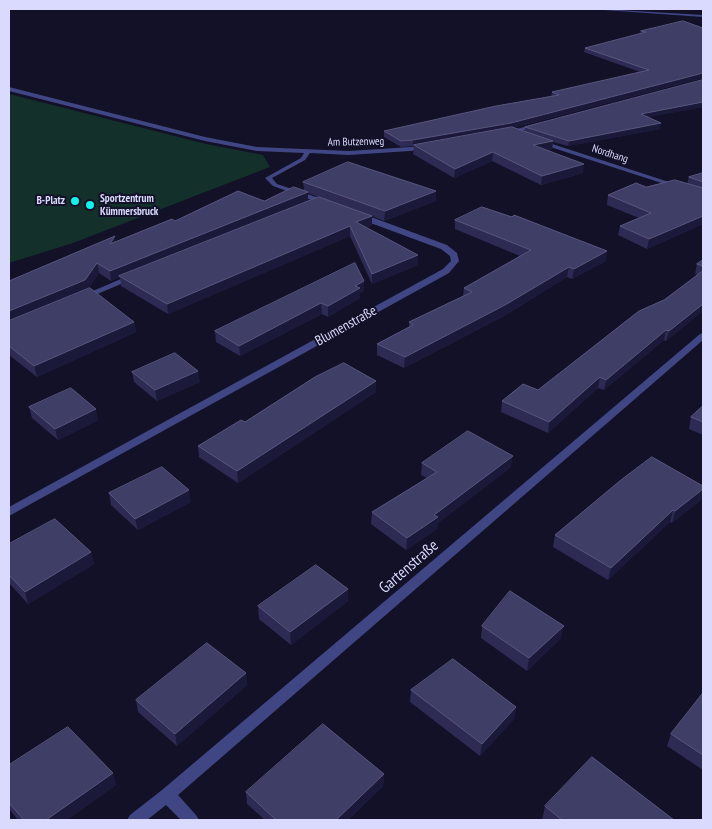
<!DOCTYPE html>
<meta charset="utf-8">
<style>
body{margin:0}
#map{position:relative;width:712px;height:829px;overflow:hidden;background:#121127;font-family:"PT Sans Narrow",sans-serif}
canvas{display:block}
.frame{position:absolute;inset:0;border:10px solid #d9dafd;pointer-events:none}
</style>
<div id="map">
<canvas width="712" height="829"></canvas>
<div class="frame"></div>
</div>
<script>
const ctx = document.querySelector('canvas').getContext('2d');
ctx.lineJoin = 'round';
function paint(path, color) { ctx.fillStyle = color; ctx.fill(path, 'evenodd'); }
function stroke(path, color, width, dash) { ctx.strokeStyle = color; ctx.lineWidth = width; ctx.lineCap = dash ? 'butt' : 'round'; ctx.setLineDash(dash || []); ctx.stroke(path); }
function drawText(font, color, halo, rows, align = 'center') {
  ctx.font = font + ' "PT Sans Narrow",sans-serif'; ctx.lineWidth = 4; ctx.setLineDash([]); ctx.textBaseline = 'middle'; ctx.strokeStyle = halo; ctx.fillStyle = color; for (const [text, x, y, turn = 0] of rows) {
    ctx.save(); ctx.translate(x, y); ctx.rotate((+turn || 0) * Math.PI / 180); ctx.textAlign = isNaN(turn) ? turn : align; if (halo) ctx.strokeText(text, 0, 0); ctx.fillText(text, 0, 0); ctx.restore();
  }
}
paint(new Path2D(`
 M 9,94 L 206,144 L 263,155 L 270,167 L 73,243 L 9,263 Z`), '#14302b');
paint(new Path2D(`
 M 602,9 L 703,15 L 703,17 L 604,10 Z
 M 9,87 L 205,137 L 257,147 L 349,151 L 425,146 L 428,148 L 425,150 L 349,155 L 310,153 L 305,160 L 272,178 L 277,184 L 328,201 L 329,203 L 325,205 L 273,186 L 265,178 L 301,158 L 304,153 L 257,151 L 205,141 L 9,91 Z
 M 538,123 L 541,125 L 540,126 L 506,135 L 503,133 Z
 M 540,140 L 678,185 L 679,186 L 674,187 L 538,143 L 538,141 Z
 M 357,214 L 363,214 L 447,245 L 457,253 L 459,261 L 449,273 L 9,516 L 9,507 L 443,269 L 451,261 L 450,256 L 441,249 L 357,218 Z
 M 128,276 L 131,276 L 135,278 L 88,298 L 85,299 L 81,296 Z
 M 703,333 L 703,340 L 178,795 L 196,815 L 199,820 L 181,820 L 166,805 L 147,820 L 127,820 L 130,815 L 162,790 L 700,334 Z`), '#3f4683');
paint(new Path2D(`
 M 703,28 L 703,78 L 512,128 L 525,132 L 525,127 L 703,80 L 703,107 L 648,117 L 660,129 L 568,146 L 553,142 L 552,150 L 548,150 L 583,173 L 541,185 L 492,161 L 454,178 L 413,154 L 414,146 L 401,147 L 384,137 L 384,131 L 551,97 L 552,92 L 640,72 L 584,52 L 585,48 L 640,34 L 641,31 Z
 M 703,173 L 703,224 L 647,249 L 618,235 L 620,226 L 639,218 L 607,205 L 608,195 L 646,187 L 687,184 L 689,177 Z
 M 303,182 L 436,201 L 384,221 L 372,216 L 372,225 L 366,228 L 418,255 L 418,265 L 372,284 L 350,236 L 168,314 L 121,286 L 120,277 L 111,281 L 99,273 L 88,289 L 134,322 L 136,332 L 37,377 L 9,355 L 9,281 L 175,221 L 264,201 L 304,190 ZM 308,193 L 318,197 L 308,201 Z
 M 455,220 L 606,261 L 572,279 L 567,277 L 504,316 L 404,368 L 377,355 L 377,344 L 409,327 L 409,322 L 463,296 L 464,288 L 520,256 L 455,229 Z
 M 703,260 L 703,311 L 666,341 L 664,340 L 604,390 L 598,388 L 548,433 L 501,412 L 502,401 L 538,390 L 698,275 L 695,274 L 697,264 Z
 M 364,281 L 364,291 L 360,293 L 360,298 L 328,317 L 322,314 L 240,356 L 216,342 L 215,331 Z
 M 132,372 L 200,382 L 157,401 L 134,382 Z
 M 376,381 L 376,392 L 238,483 L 199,457 L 198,446 L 245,422 Z
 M 703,406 L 703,435 L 689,429 L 691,417 Z
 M 29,407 L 98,420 L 58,440 L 32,418 Z
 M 422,463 L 511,467 L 438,523 L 437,529 L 406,550 L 371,524 L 372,512 L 427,478 L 421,475 Z
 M 109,493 L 191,502 L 138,530 L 111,505 Z
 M 702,499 L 672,523 L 670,522 L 608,580 L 553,547 L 555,535 Z
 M 9,544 L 91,552 L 94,564 L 28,604 L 9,583 Z
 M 348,589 L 348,601 L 291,645 L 259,619 L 258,606 Z
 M 482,626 L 561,638 L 527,671 L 481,638 Z
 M 246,673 L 247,685 L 177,746 L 138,712 L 136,700 Z
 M 411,690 L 516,707 L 514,719 L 480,756 L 410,702 Z
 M 703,693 L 703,770 L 667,746 L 671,734 Z
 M 9,765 L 116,785 L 67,820 L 18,820 L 9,809 Z
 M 384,774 L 383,786 L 348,820 L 265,820 L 247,804 L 246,792 Z
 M 545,806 L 674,820 L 542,820 Z`), '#2d2b54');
paint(new Path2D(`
 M 703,73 L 703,78 L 511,128 L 413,146 L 413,140 Z
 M 703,102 L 703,107 L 640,119 L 641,114 Z
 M 661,123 L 660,129 L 568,146 L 569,141 Z
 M 553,141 L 552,150 L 532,153 L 533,145 Z
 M 493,152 L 492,161 L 454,178 L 455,169 Z
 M 584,164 L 583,173 L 541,185 L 542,176 Z
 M 436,191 L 436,201 L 384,221 L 385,211 Z
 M 308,192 L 308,201 L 111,281 L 110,271 Z
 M 372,216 L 372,225 L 356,232 L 356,222 Z
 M 703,216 L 703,224 L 647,249 L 649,239 Z
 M 350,226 L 350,236 L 168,314 L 167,304 Z
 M 115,236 L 117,246 L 110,244 Z
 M 607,251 L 606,261 L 572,279 L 574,269 Z
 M 418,255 L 418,265 L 372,284 L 372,274 Z
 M 97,263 L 99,273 L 87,290 L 9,322 L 9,311 Z
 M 569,267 L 567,277 L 504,316 L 404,368 L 405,357 Z
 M 364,281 L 364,291 L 360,293 L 360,298 L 328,317 L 328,306 L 355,286 Z
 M 321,303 L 322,314 L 240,356 L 239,346 Z
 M 703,304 L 703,311 L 666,341 L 669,331 Z
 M 134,322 L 136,332 L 37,377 L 34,366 Z
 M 666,330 L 664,340 L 604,390 L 606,380 Z
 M 198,371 L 200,382 L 157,401 L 155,390 Z
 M 600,377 L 598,388 L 548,433 L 549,422 Z
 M 376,381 L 376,392 L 238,483 L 237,471 Z
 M 96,409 L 98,420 L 58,440 L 55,429 Z
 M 513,456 L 511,467 L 438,523 L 437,529 L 406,550 L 407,538 L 434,515 Z
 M 703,489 L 703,495 L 702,499 L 672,523 L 675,511 Z
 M 189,490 L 191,502 L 138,530 L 135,519 Z
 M 673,510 L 670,522 L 608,580 L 611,568 Z
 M 91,552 L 94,564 L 28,604 L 25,592 Z
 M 348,589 L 348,601 L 291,645 L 290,632 Z
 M 564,626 L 561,638 L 527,671 L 529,658 Z
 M 246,673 L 247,685 L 177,746 L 175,734 Z
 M 516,707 L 514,719 L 480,756 L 482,744 Z
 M 113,773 L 116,785 L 67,820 L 46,820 Z
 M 384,774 L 383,786 L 348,820 L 336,820 Z`), '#1a193a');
const building = new Path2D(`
 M 683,21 L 703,28 L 703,73 L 511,123 L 413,140 L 401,141 L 384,131 L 496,106 L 559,95 L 552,92 L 649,70 L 585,48 L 646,32 L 641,31 Z
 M 703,80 L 703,102 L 641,114 L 661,123 L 569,141 L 525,127 Z
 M 512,127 L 553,141 L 533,145 L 584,164 L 542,176 L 493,152 L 455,169 L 414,145 Z
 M 348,162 L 436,191 L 385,211 L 303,182 Z
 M 703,173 L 703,182 L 689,177 Z
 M 675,180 L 703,188 L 703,216 L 649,239 L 620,226 L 651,213 L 608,195 L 636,183 L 646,187 Z
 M 294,187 L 308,192 L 110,271 L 97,263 L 85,280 L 9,311 L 9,281 L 115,236 L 110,244 L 172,219 L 175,221 L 238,191 L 264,201 Z
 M 319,197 L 372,216 L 356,222 L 418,255 L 372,274 L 350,226 L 167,304 L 119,276 Z
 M 482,207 L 512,217 L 514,215 L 607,251 L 574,269 L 569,267 L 505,305 L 405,357 L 377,344 L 413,325 L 409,322 L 472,292 L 464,288 L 531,250 L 455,220 Z
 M 703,260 L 703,266 L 697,264 Z
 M 355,263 L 364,281 L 355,286 L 360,288 L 328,306 L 321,303 L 239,346 L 215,331 Z
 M 703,271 L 703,304 L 669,331 L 666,330 L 606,380 L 600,377 L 549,422 L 502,401 L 523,384 L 538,390 L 639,311 L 664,300 Z
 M 90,288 L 134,322 L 34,366 L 9,346 L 9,321 Z
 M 175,353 L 198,371 L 155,390 L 132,372 Z
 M 344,363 L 376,381 L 237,471 L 198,446 L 241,420 L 245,422 L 315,377 Z
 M 71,388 L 96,409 L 55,429 L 29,407 Z
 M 703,406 L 703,422 L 691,417 Z
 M 468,431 L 513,456 L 434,515 L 438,517 L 407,538 L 372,512 L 437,472 L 422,463 Z
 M 652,457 L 703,486 L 703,489 L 675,511 L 673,510 L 611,568 L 555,535 L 621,480 Z
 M 162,467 L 189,490 L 135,519 L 109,493 Z
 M 55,519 L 91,552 L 25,592 L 9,575 L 9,544 Z
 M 316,565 L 348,589 L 290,632 L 258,606 Z
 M 510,591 L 564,626 L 529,658 L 482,626 Z
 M 207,643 L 246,673 L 175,734 L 136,700 Z
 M 453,659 L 516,707 L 482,744 L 411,690 Z
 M 703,693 L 703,755 L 671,734 Z
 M 323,724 L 384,774 L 336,820 L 276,820 L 246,792 Z
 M 68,727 L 113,773 L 46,820 L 24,820 L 9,803 L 9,765 Z
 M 592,757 L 674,820 L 562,820 L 545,806 Z`);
paint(building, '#3f3e66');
stroke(building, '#58567e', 1);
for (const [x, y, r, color] of [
 [75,201,5,"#0ff3e9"],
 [90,205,5,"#0ff3e9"]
]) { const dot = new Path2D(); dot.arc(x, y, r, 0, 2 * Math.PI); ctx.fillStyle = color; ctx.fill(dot); stroke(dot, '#121127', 2); }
drawText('11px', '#d9dafd', '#121127', [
 ["Am Butzenweg",356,142,-1],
 ["Nordhang",610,154,18]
]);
drawText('bold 11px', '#d9dafd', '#121127', [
 ["Sportzentrum",100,199],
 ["Kümmersbruck",100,212],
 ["B-Platz",65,201,"right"]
], 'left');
drawText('14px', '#d9dafd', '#121127', [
 ["Blumenstraße",346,326,-29]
]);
drawText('16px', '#d9dafd', '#121127', [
 ["Gartenstraße",409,567,-41]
]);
</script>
